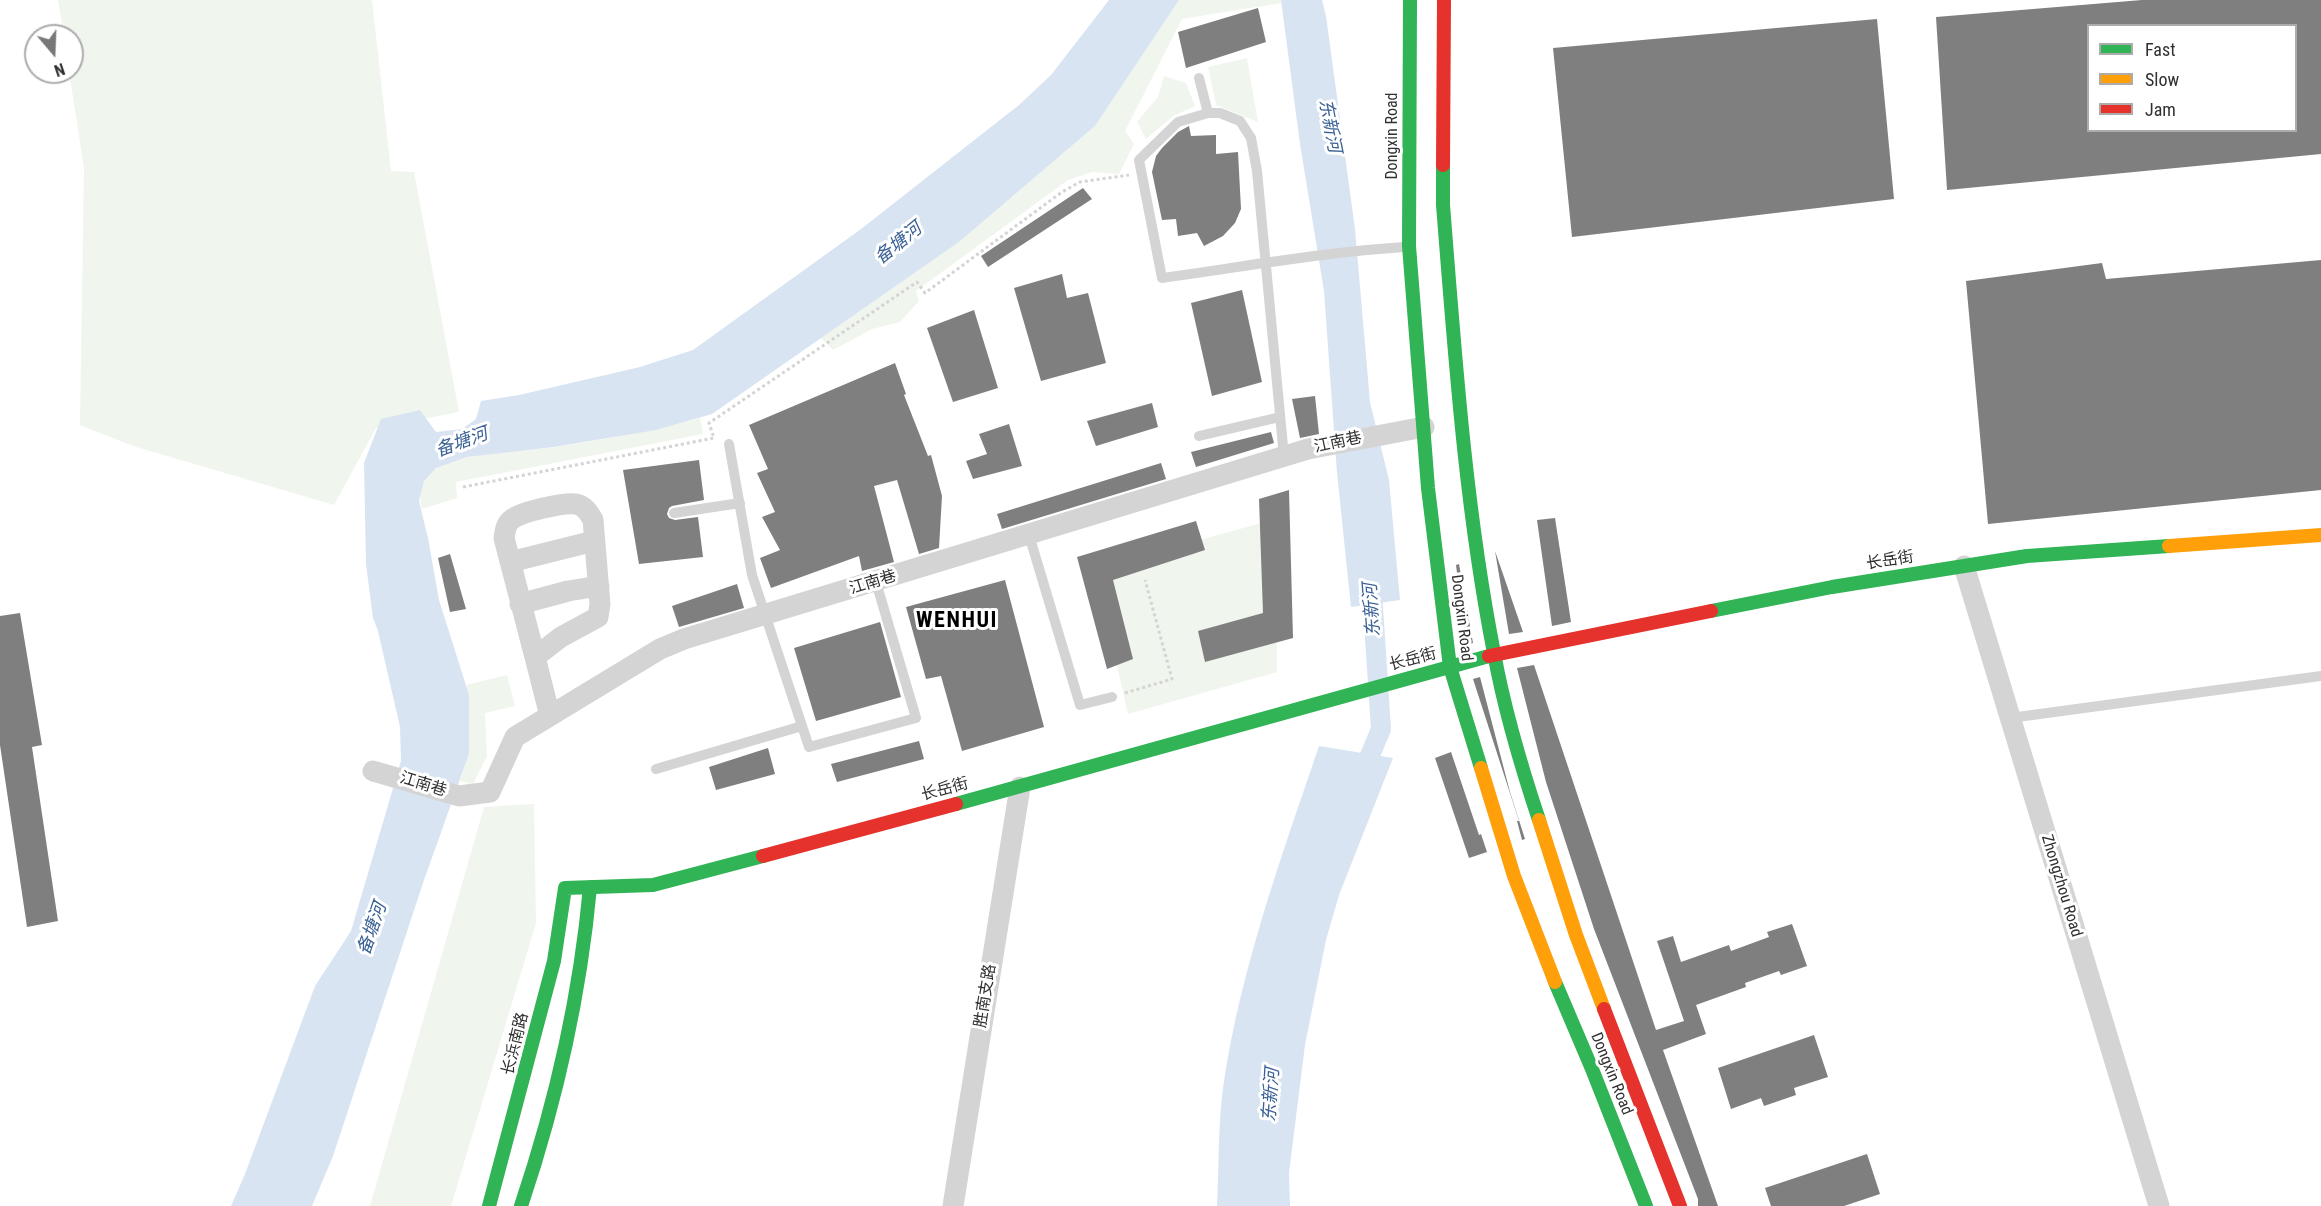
<!DOCTYPE html>
<meta charset="utf-8">
<style>
body{margin:0}
#map{position:relative;width:2321px;height:1206px;overflow:hidden;background:#fff;font-family:"Roboto Condensed",sans-serif}
canvas{display:block}
.legend{position:absolute;left:2087px;top:24px;width:210px;height:108px;box-sizing:border-box;background:#fff;border:2px solid #acacac;margin:0;padding:8px 10px;list-style:none;font-size:18px;color:#303030}
.legend li{display:flex;align-items:center;gap:12px;height:30px}
.legend b{width:30px;border:2px solid #acacac}
.north{position:absolute;left:24px;top:24px;width:60px;height:60px;box-sizing:border-box;background:#fff;border:2px solid #acacac;border-radius:50%;rotate:161deg;font-size:16px;font-weight:700;line-height:24px;text-align:center;color:#303030}
.north::after{content:'';display:block;margin:auto;width:21px;height:27px;background:#787878;clip-path:polygon(50% 0,100% 100%,50% 72%,0 100%)}
</style>
<div id="map">
<canvas width="2321" height="1206"></canvas>
<ul class="legend">
<li><b style="height:8px;background:#30b455"></b>Fast</li>
<li><b style="height:8px;background:#ff9f0a"></b>Slow</li>
<li><b style="height:8px;background:#e5322d"></b>Jam</li>
</ul>
<div class="north">N</div>
</div>
<script>
const ctx = document.querySelector('canvas').getContext('2d');
ctx.lineJoin = 'round';
function paint(path, color) { ctx.fillStyle = color; ctx.fill(path, 'evenodd'); }
function stroke(path, color, width, dash) { ctx.strokeStyle = color; ctx.lineWidth = width; ctx.lineCap = dash ? 'butt' : 'round'; ctx.setLineDash(dash || []); ctx.stroke(path); }
function drawText(font, color, halo, rows, align = 'center') {
  ctx.font = font + ' "Roboto Condensed","Noto Sans SC",sans-serif'; ctx.lineWidth = 6; ctx.setLineDash([]); ctx.textBaseline = 'middle'; ctx.strokeStyle = halo; ctx.fillStyle = color; for (const [text, x, y, turn = 0] of rows) {
    ctx.save(); ctx.translate(x, y); ctx.rotate((+turn || 0) * Math.PI / 180); ctx.textAlign = isNaN(turn) ? turn : align; if (halo) ctx.strokeText(text, 0, 0); ctx.fillText(text, 0, 0); ctx.restore();
  }
}
paint(new Path2D(`
 M 58,0 L 372,0 L 391,171 L 414,172 L 459,412 L 376,428 L 334,505 L 133,446 L 80,425 L 84,168 L 69,72 L 72,72 L 72,36 L 64,36 Z
 M 1179,0 L 1281,0 L 1281,3 L 1182,19 L 1125,131 L 1134,144 L 1119,174 L 1092,172 L 1068,180 L 916,291 L 919,301 L 900,322 L 872,329 L 833,350 L 821,338 L 959,242 L 1095,126 Z
 M 1247,58 L 1258,122 L 1216,105 L 1208,67 Z
 M 1164,76 L 1186,83 L 1195,106 L 1173,116 L 1146,139 L 1137,122 L 1158,97 Z
 M 700,418 L 703,434 L 456,482 L 457,498 L 422,509 C 418,495 422,478 435,469 C 458,453 526,451 556,447 C 605,439 652,431 700,418 Z
 M 1276,519 L 1277,672 L 1128,714 L 1095,569 Z
 M 507,675 L 515,706 L 485,713 L 487,756 L 473,784 L 460,781 L 469,754 L 469,695 L 466,685 Z
 M 534,804 L 536,923 L 451,1206 L 370,1206 L 484,807 Z`), '#f0f5ed');
paint(new Path2D(`
 M 1109,0 L 1179,0 L 1095,126 L 959,242 L 712,414 L 656,430 L 554,447 L 467,457 L 436,468 L 424,481 L 419,501 L 428,538 L 439,600 L 469,695 L 469,754 L 424,880 L 333,1156 L 312,1206 L 231,1206 L 245,1174 L 315,986 L 351,931 L 401,761 L 400,727 L 378,631 L 373,618 L 366,564 L 364,463 L 381,419 L 420,410 L 436,432 L 462,429 L 476,419 L 481,401 L 519,395 L 640,367 L 693,350 L 861,229 L 1019,105 L 1051,75 Z
 M 1281,0 L 1322,0 L 1326,16 L 1355,229 L 1370,402 L 1389,480 L 1400,600 L 1351,607 L 1337,473 L 1324,291 L 1300,144 Z
 M 1319,746 L 1393,758 L 1339,895 L 1326,940 L 1305,1045 L 1289,1173 L 1290,1206 L 1217,1206 C 1219,1167 1218,1126 1223,1088 C 1240,970 1281,858 1319,746 Z`), '#d9e4f3');
stroke(new Path2D(`
 M 1361,777 L 1381,729 L 1371,577`), '#d9e4f3', 20);
paint(new Path2D(`
 M 2142,0 L 2321,0 L 2321,154 L 1947,190 L 1936,17 ZM 2088,26 L 2295,26 L 2295,130 L 2088,130 Z
 M 1258,8 L 1266,42 L 1186,68 L 1178,32 Z
 M 1877,19 L 1894,199 L 1572,237 L 1553,48 Z
 M 1189,126 L 1191,136 L 1216,135 L 1216,154 L 1238,152 L 1241,209 L 1235,223 L 1223,236 L 1204,246 L 1197,233 L 1178,236 L 1176,219 L 1162,220 L 1152,172 L 1156,156 L 1162,148 L 1178,132 Z
 M 1083,188 L 1092,199 L 988,267 L 981,256 Z
 M 2321,260 L 2321,490 L 1988,524 L 1966,281 L 2102,263 L 2106,279 Z
 M 1062,274 L 1067,298 L 1088,293 L 1106,363 L 1041,381 L 1014,288 Z
 M 1242,290 L 1262,382 L 1212,396 L 1191,303 Z
 M 974,310 L 998,388 L 953,402 L 927,328 Z
 M 895,363 L 906,394 L 904,395 L 928,456 L 931,455 L 942,496 L 939,548 L 919,554 L 897,480 L 874,486 L 894,562 L 862,571 L 859,556 L 771,588 L 760,558 L 780,550 L 762,517 L 775,512 L 757,473 L 768,469 L 749,425 Z
 M 1315,396 L 1319,434 L 1300,438 L 1292,399 Z
 M 1152,403 L 1158,427 L 1096,446 L 1087,421 Z
 M 1009,424 L 1022,466 L 973,479 L 966,461 L 987,454 L 979,434 Z
 M 1271,432 L 1274,443 L 1196,467 L 1191,452 Z
 M 699,460 L 704,500 L 672,506 L 669,508 L 667,514 L 669,518 L 675,520 L 698,517 L 703,557 L 639,564 L 623,470 Z
 M 1161,463 L 1166,479 L 1002,529 L 997,514 Z
 M 1289,490 L 1293,638 L 1205,662 L 1198,631 L 1263,613 L 1259,499 Z
 M 1555,518 L 1571,622 L 1552,626 L 1537,520 Z
 M 1196,521 L 1205,550 L 1113,580 L 1133,659 L 1107,669 L 1077,557 Z
 M 1495,551 L 1523,632 L 1509,634 Z
 M 450,554 L 466,609 L 450,612 L 438,558 Z
 M 1459,564 L 1473,643 L 1466,645 L 1456,565 Z
 M 1005,580 L 1044,727 L 962,751 L 941,676 L 926,679 L 906,607 Z
 M 737,584 L 744,608 L 679,627 L 672,606 Z
 M 20,613 L 42,745 L 32,747 L 58,921 L 27,927 L 0,745 L 0,616 Z
 M 880,622 L 901,697 L 816,721 L 794,648 Z
 M 1534,665 L 1656,1030 L 1684,1021 L 1657,941 L 1673,936 L 1681,962 L 1729,945 L 1731,951 L 1769,937 L 1767,932 L 1792,924 L 1807,966 L 1781,975 L 1779,971 L 1745,983 L 1746,987 L 1696,1005 L 1706,1034 L 1663,1050 L 1718,1206 L 1698,1206 L 1698,1199 L 1594,929 L 1546,782 L 1517,668 Z
 M 1480,677 L 1510,792 L 1525,839 L 1522,840 L 1517,821 L 1519,821 L 1473,679 Z
 M 919,741 L 924,759 L 837,782 L 831,764 Z
 M 768,748 L 775,774 L 716,790 L 709,767 Z
 M 1451,752 L 1479,835 L 1481,834 L 1487,852 L 1469,858 L 1435,758 Z
 M 1814,1035 L 1828,1077 L 1794,1088 L 1796,1095 L 1764,1106 L 1761,1098 L 1731,1109 L 1718,1068 Z
 M 1867,1154 L 1880,1194 L 1844,1206 L 1771,1206 L 1765,1188 Z`), '#7f7f7f');
stroke(new Path2D(`
 M 463,487 L 714,438 L 709,423 L 917,282 L 925,293 L 1062,192 L 1080,182 L 1129,175
 M 1125,693 L 1172,679 L 1145,580`), '#d4d4d4', 3, [3, 3]);
stroke(new Path2D(`
 M 1199,78 L 1208,113
 M 1199,436 L 1280,417
 M 729,444 L 752,575 L 809,747 L 916,718 L 876,582
 M 1284,457 L 1257,171 L 1251,138 L 1240,121 L 1220,113 L 1208,113 L 1178,122 L 1139,160 L 1162,278 C 1243,267 1324,252 1405,247
 M 674,513 L 740,503
 M 1029,535 L 1080,705 L 1112,697
 M 2010,718 L 2321,676
 M 656,769 L 802,726`), '#d4d4d4', 10);
stroke(new Path2D(`
 M 510,562 L 594,541
 M 1964,566 L 2159,1206
 M 520,604 L 568,591 L 599,586
 M 535,657 L 504,538 C 505,531 506,524 511,520 C 520,512 564,502 576,504 C 585,506 589,513 593,520 L 600,604 L 598,617 L 561,637 L 535,657 L 550,716
 M 373,771 L 459,796 L 490,792 L 515,737 L 660,649 L 684,639 L 1308,449 L 1424,427
 M 953,1206 L 1020,787`), '#d4d4d4', 21);
stroke(new Path2D(`
 M 1410,0 L 1409,246 L 1428,488 L 1450,667 L 1481,768
 M 1443,165 L 1443,205 C 1455,355 1465,505 1494,653 C 1504,708 1521,766 1539,820
 M 1711,611 L 1832,587 L 2027,556 L 2169,546
 M 956,804 L 1489,656
 M 1555,982 L 1592,1069 L 1646,1206
 M 489,1206 L 554,961 L 565,888 L 653,885 L 763,856
 M 521,1206 C 556,1102 580,997 590,887`), '#30b455', 14);
stroke(new Path2D(`
 M 2169,546 L 2321,535
 M 1481,768 L 1514,876 L 1555,982
 M 1539,820 L 1576,935 L 1604,1009`), '#ff9f0a', 14);
stroke(new Path2D(`
 M 1443,165 L 1444,0
 M 1489,656 L 1711,611
 M 763,856 L 956,804
 M 1604,1009 L 1680,1206`), '#e5322d', 14);
drawText('16px', '#303030', '#fff', [
 ["Dongxin Road",1393,136,-90],
 ["江南巷",1338,443,-12],
 ["长岳街",1890,561,-9],
 ["江南巷",873,583,-17],
 ["Dongxin Road",1461,618,83],
 ["长岳街",1413,660,-15],
 ["江南巷",423,785,17],
 ["长岳街",945,790,-15],
 ["Zhongzhou Road",2061,886,73],
 ["胜南支路",986,996,-81],
 ["长浜南路",516,1044,-76],
 ["Dongxin Road",1611,1074,68]
]);
drawText('italic 18px', '#3a6196', '#fff', [
 ["东新河",1329,126,79],
 ["备塘河",899,244,-39],
 ["备塘河",462,443,-20],
 ["东新河",1373,610,-94],
 ["备塘河",373,929,-71],
 ["东新河",1272,1095,-86]
]);
ctx.letterSpacing = '1.5px';
drawText('bold 22px', '#000', '#fff', [
 ["WENHUI",957,621]
]);
ctx.letterSpacing = '0px';
</script>
